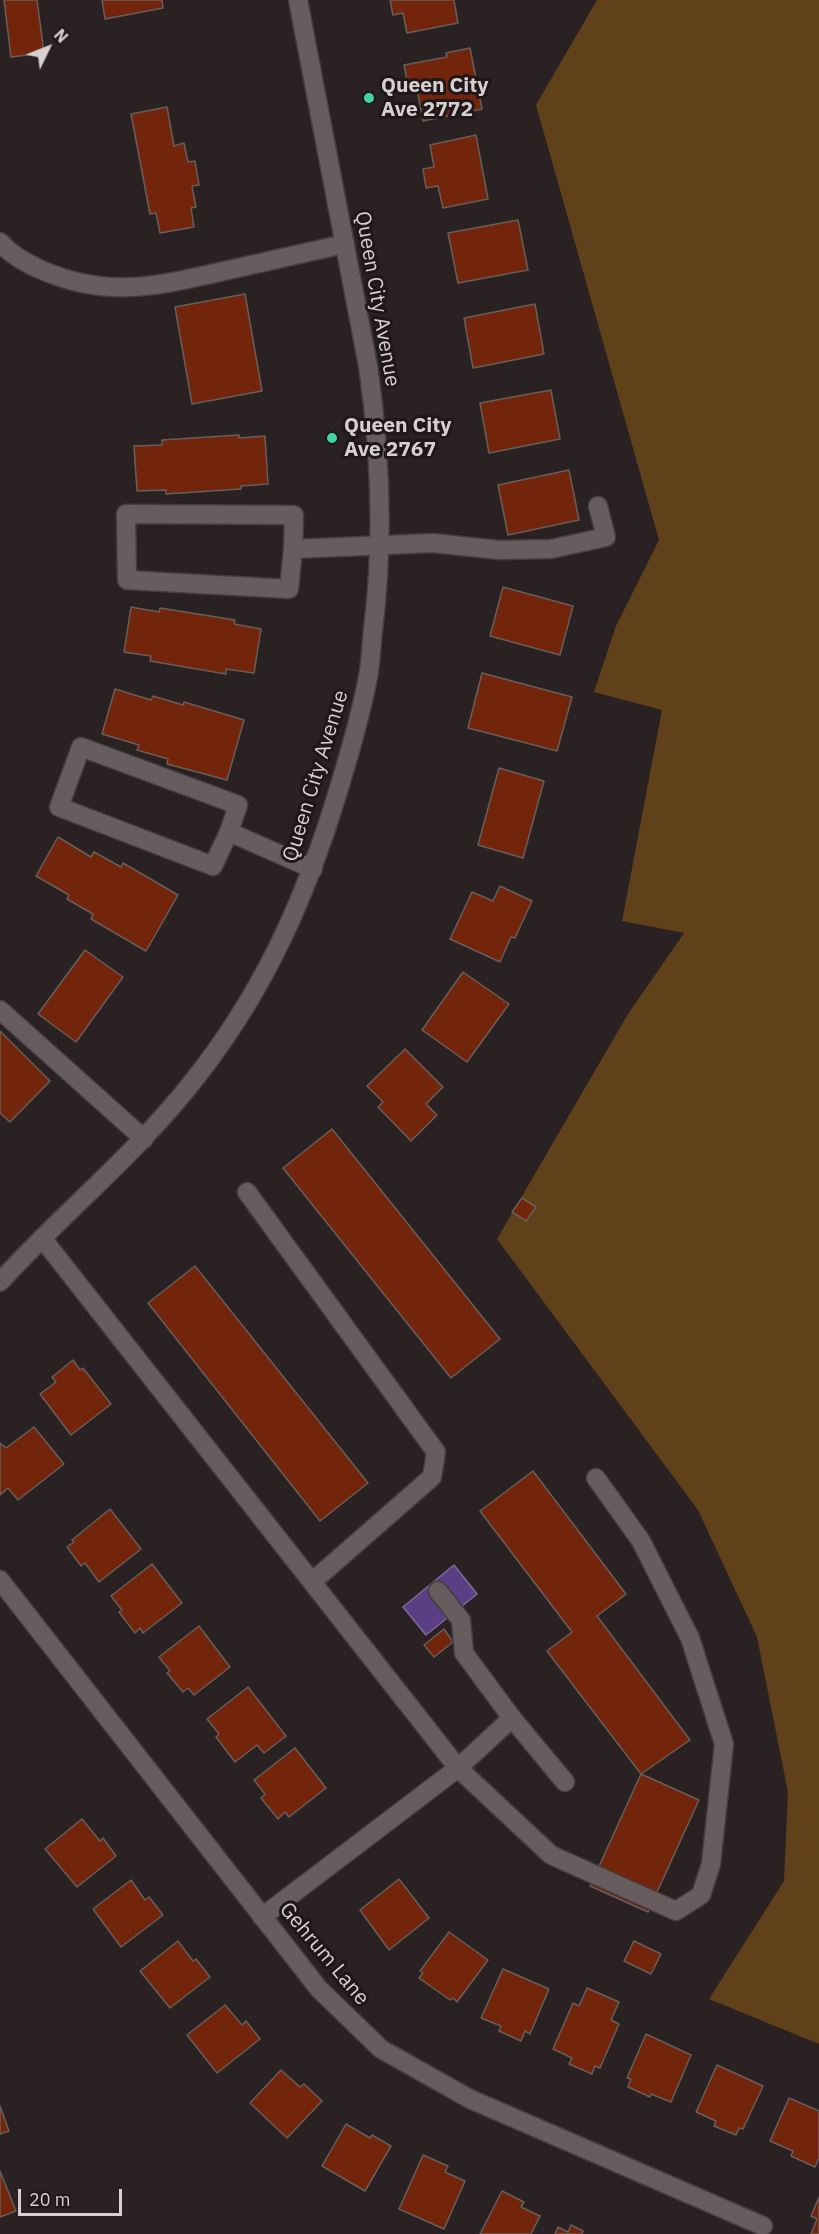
<!DOCTYPE html>
<style>
body{margin:0}
#map{position:relative;width:819px;height:2234px;overflow:hidden;background:#292122;font-family:"IBM Plex Sans",sans-serif}
canvas{display:block}
.north{position:absolute;left:18px;top:18px;width:60px;height:60px;-webkit-text-stroke:4px #201719;paint-order:stroke;rotate:47deg;font-size:16px;font-weight:700;line-height:24px;text-align:center;color:#d6d0d1}
.north::after{content:'';display:block;margin:auto;width:21px;height:27px;background:#d6d0d1;clip-path:polygon(50% 0,100% 100%,50% 72%,0 100%)}
.scale{position:absolute;left:18px;top:2189px;width:104px;height:27px;box-sizing:border-box;border:3px solid #d6d0d1;border-top:0;padding-left:8px;font-size:18px;line-height:21px;white-space:nowrap;color:#d6d0d1;-webkit-text-stroke:4px #201719;paint-order:stroke}
</style>
<div id="map">
<canvas width="819" height="2234"></canvas>
<div class="north">N</div>
<div class="scale">20 m</div>
</div>
<script>
const ctx = document.querySelector('canvas').getContext('2d');
ctx.lineJoin = 'round';
function paint(path, color) { ctx.fillStyle = color; ctx.fill(path, 'evenodd'); }
function stroke(path, color, width, dash) { ctx.strokeStyle = color; ctx.lineWidth = width; ctx.lineCap = dash ? 'butt' : 'round'; ctx.setLineDash(dash || []); ctx.stroke(path); }
function drawText(font, color, halo, rows, align = 'center') {
  ctx.font = font + ' "IBM Plex Sans",sans-serif'; ctx.lineWidth = 6; ctx.setLineDash([]); ctx.textBaseline = 'middle'; ctx.strokeStyle = halo; ctx.fillStyle = color; for (const [text, x, y, turn = 0] of rows) {
    ctx.save(); ctx.translate(x, y); ctx.rotate((+turn || 0) * Math.PI / 180); ctx.textAlign = isNaN(turn) ? turn : align; if (halo) ctx.strokeText(text, 0, 0); ctx.fillText(text, 0, 0); ctx.restore();
  }
}
paint(new Path2D(`
 M 597,0 L 819,0 L 819,2044 L 709,1999 L 784,1881 L 788,1792 L 757,1637 L 698,1510 L 497,1239 L 628,1014 L 684,933 L 622,921 L 662,710 L 594,692 L 616,626 L 659,540 L 536,105 Z`), '#61411a');
const water = new Path2D(`
 M 454,1565 L 477,1594 L 426,1635 L 403,1607 Z`);
paint(water, '#5b3e84');
stroke(water, '#806a9b', 1.5);
const building = new Path2D(`
 M 4,0 L 37,0 L 44,53 L 11,57 Z
 M 102,0 L 162,0 L 163,8 L 105,19 Z
 M 390,0 L 454,0 L 458,23 L 407,33 L 403,13 L 393,15 Z
 M 470,48 L 482,109 L 423,121 L 417,89 L 409,91 L 404,65 L 447,57 L 446,53 Z
 M 167,107 L 174,146 L 184,143 L 188,162 L 195,161 L 199,185 L 192,186 L 196,207 L 191,208 L 194,227 L 160,233 L 156,213 L 150,214 L 131,114 Z
 M 476,135 L 488,199 L 443,208 L 438,186 L 426,188 L 423,169 L 434,167 L 430,145 Z
 M 518,220 L 528,270 L 458,283 L 448,233 Z
 M 245,294 L 262,391 L 192,404 L 175,307 Z
 M 535,304 L 544,354 L 473,368 L 464,318 Z
 M 551,390 L 560,439 L 489,453 L 480,403 Z
 M 239,435 L 239,438 L 265,436 L 268,484 L 241,486 L 241,489 L 166,494 L 166,490 L 137,491 L 134,446 L 162,445 L 162,440 Z
 M 569,470 L 579,520 L 508,535 L 498,485 Z
 M 503,587 L 573,606 L 560,655 L 490,636 Z
 M 131,607 L 159,612 L 160,608 L 235,620 L 234,624 L 261,629 L 254,673 L 226,669 L 226,674 L 150,661 L 151,656 L 124,652 Z
 M 482,673 L 572,697 L 557,751 L 468,728 Z
 M 115,689 L 151,700 L 153,696 L 183,705 L 184,702 L 244,720 L 227,780 L 167,764 L 168,759 L 137,750 L 139,745 L 102,734 Z
 M 499,768 L 544,781 L 523,858 L 478,845 Z
 M 58,837 L 91,857 L 94,852 L 121,867 L 123,863 L 178,895 L 146,951 L 91,919 L 93,914 L 67,899 L 69,895 L 36,876 Z
 M 500,886 L 532,901 L 515,938 L 511,937 L 500,962 L 450,939 L 472,892 L 493,901 Z
 M 85,950 L 123,977 L 76,1042 L 38,1014 Z
 M 463,972 L 509,1004 L 467,1062 L 422,1030 Z
 M 0,1031 L 50,1081 L 10,1122 L 0,1113 Z
 M 405,1049 L 443,1087 L 426,1104 L 437,1115 L 411,1141 L 378,1107 L 383,1102 L 367,1086 Z
 M 332,1129 L 500,1339 L 451,1378 L 283,1168 Z
 M 522,1198 L 536,1207 L 526,1221 L 512,1212 Z
 M 195,1266 L 368,1483 L 320,1521 L 148,1303 Z
 M 73,1360 L 80,1370 L 83,1368 L 111,1404 L 71,1435 L 40,1394 L 56,1382 L 52,1377 Z
 M 34,1427 L 64,1464 L 18,1500 L 8,1488 L 0,1495 L 0,1443 L 6,1448 Z
 M 533,1471 L 626,1594 L 597,1616 L 690,1740 L 641,1774 L 547,1651 L 572,1632 L 480,1511 Z
 M 110,1509 L 141,1549 L 99,1582 L 85,1563 L 81,1566 L 67,1547 L 74,1542 L 72,1540 Z
 M 152,1564 L 182,1603 L 143,1633 L 140,1628 L 135,1633 L 119,1612 L 122,1610 L 111,1596 Z
 M 199,1626 L 230,1667 L 194,1695 L 188,1688 L 183,1692 L 167,1673 L 170,1671 L 159,1657 Z
 M 444,1629 L 453,1642 L 434,1657 L 424,1645 Z
 M 248,1687 L 286,1736 L 264,1753 L 257,1745 L 235,1762 L 216,1737 L 219,1734 L 207,1719 Z
 M 295,1748 L 326,1788 L 289,1817 L 285,1812 L 278,1819 L 261,1798 L 265,1794 L 254,1780 Z
 M 641,1774 L 699,1800 L 648,1912 L 590,1886 Z
 M 82,1819 L 100,1841 L 103,1838 L 116,1856 L 77,1887 L 45,1849 Z
 M 399,1879 L 429,1918 L 389,1950 L 360,1910 Z
 M 131,1880 L 145,1900 L 149,1897 L 163,1915 L 121,1947 L 93,1909 Z
 M 449,1932 L 488,1960 L 457,2002 L 453,1998 L 450,2000 L 419,1978 L 423,1973 L 420,1971 Z
 M 178,1941 L 193,1961 L 196,1959 L 210,1977 L 170,2008 L 140,1971 Z
 M 634,1941 L 661,1954 L 651,1974 L 624,1961 Z
 M 503,1969 L 549,1989 L 530,2034 L 525,2031 L 521,2041 L 499,2031 L 501,2026 L 481,2018 Z
 M 587,1988 L 619,2002 L 611,2020 L 619,2024 L 600,2068 L 595,2066 L 592,2074 L 569,2064 L 572,2058 L 553,2049 L 573,2003 L 579,2006 Z
 M 225,2005 L 242,2025 L 246,2021 L 260,2039 L 217,2073 L 187,2035 Z
 M 646,2034 L 691,2055 L 671,2102 L 651,2094 L 650,2097 L 628,2087 L 631,2079 L 627,2078 Z
 M 717,2065 L 763,2086 L 743,2129 L 739,2128 L 736,2135 L 714,2126 L 716,2121 L 696,2112 Z
 M 281,2070 L 300,2087 L 304,2084 L 322,2101 L 287,2138 L 250,2103 Z
 M 789,2098 L 819,2111 L 819,2158 L 815,2167 L 791,2156 L 793,2151 L 770,2141 Z
 M 0,2106 L 9,2131 L 0,2134 Z
 M 346,2124 L 370,2138 L 372,2135 L 391,2146 L 365,2191 L 322,2166 Z
 M 423,2155 L 448,2166 L 445,2172 L 465,2181 L 444,2229 L 399,2209 Z
 M 0,2171 L 16,2211 L 0,2217 Z
 M 502,2191 L 524,2202 L 521,2207 L 540,2216 L 531,2234 L 480,2234 Z
 M 819,2197 L 819,2234 L 811,2234 L 817,2219 L 811,2216 Z
 M 571,2225 L 583,2231 L 582,2234 L 555,2234 L 558,2227 L 568,2232 Z`);
paint(building, '#73250b');
stroke(building, '#685e5c', 1.5);
const service = new Path2D(`
 M 0,242 C 10,254 23,261 37,268 C 109,301 160,285 233,269 C 270,261 307,252 345,244
 M 293,549 L 294,515 L 126,514 L 127,580 L 289,589 L 293,549 L 433,543 L 499,550 L 551,549 L 606,537 L 598,506
 M 229,832 L 238,805 L 81,747 L 59,807 L 213,866 L 229,832 L 313,869
 M 0,1010 L 144,1139
 M 247,1192 L 436,1452 L 432,1477 L 312,1582
 M 42,1238 L 458,1768 L 262,1917
 M 438,1591 L 461,1620 L 464,1653 L 512,1718 L 565,1782
 M 512,1718 L 458,1768 L 551,1855 L 676,1911 L 701,1895 L 711,1864 L 724,1744 L 690,1638 L 641,1541 L 596,1478`);
const minor = new Path2D(`
 M 0,1580 L 319,1989 L 381,2049 L 470,2099 L 763,2226`);
const secondary = new Path2D(`
 M 0,1282 C 63,1213 136,1154 194,1080 C 258,999 298,915 330,817 C 344,773 358,728 367,682 C 371,665 371,648 373,630 C 384,541 381,455 368,366 L 298,0`);
stroke(service, '#453d3f', 21);
stroke(minor, '#453d3f', 21);
stroke(secondary, '#453d3f', 21);
stroke(service, '#675c5e', 18);
stroke(minor, '#675c5e', 18);
stroke(secondary, '#675c5e', 18);
for (const [x, y, r, color] of [
 [369,98,6,"#3ed4a3"],
 [332,438,6,"#3ed4a3"]
]) { const dot = new Path2D(); dot.arc(x, y, r, 0, 2 * Math.PI); ctx.fillStyle = color; ctx.fill(dot); stroke(dot, '#201719', 2); }
drawText('bold 21px', '#d6d0d1', '#201719', [
 ["Queen City",381,86],
 ["Ave 2772",381,110],
 ["Queen City",344,426],
 ["Ave 2767",344,450]
], 'left');
drawText('21px', '#d6d0d1', '#201719', [
 ["Queen City Avenue",377,299,80],
 ["Queen City Avenue",316,776,-73],
 ["Gehrum Lane",324,1954,50]
]);
</script>
